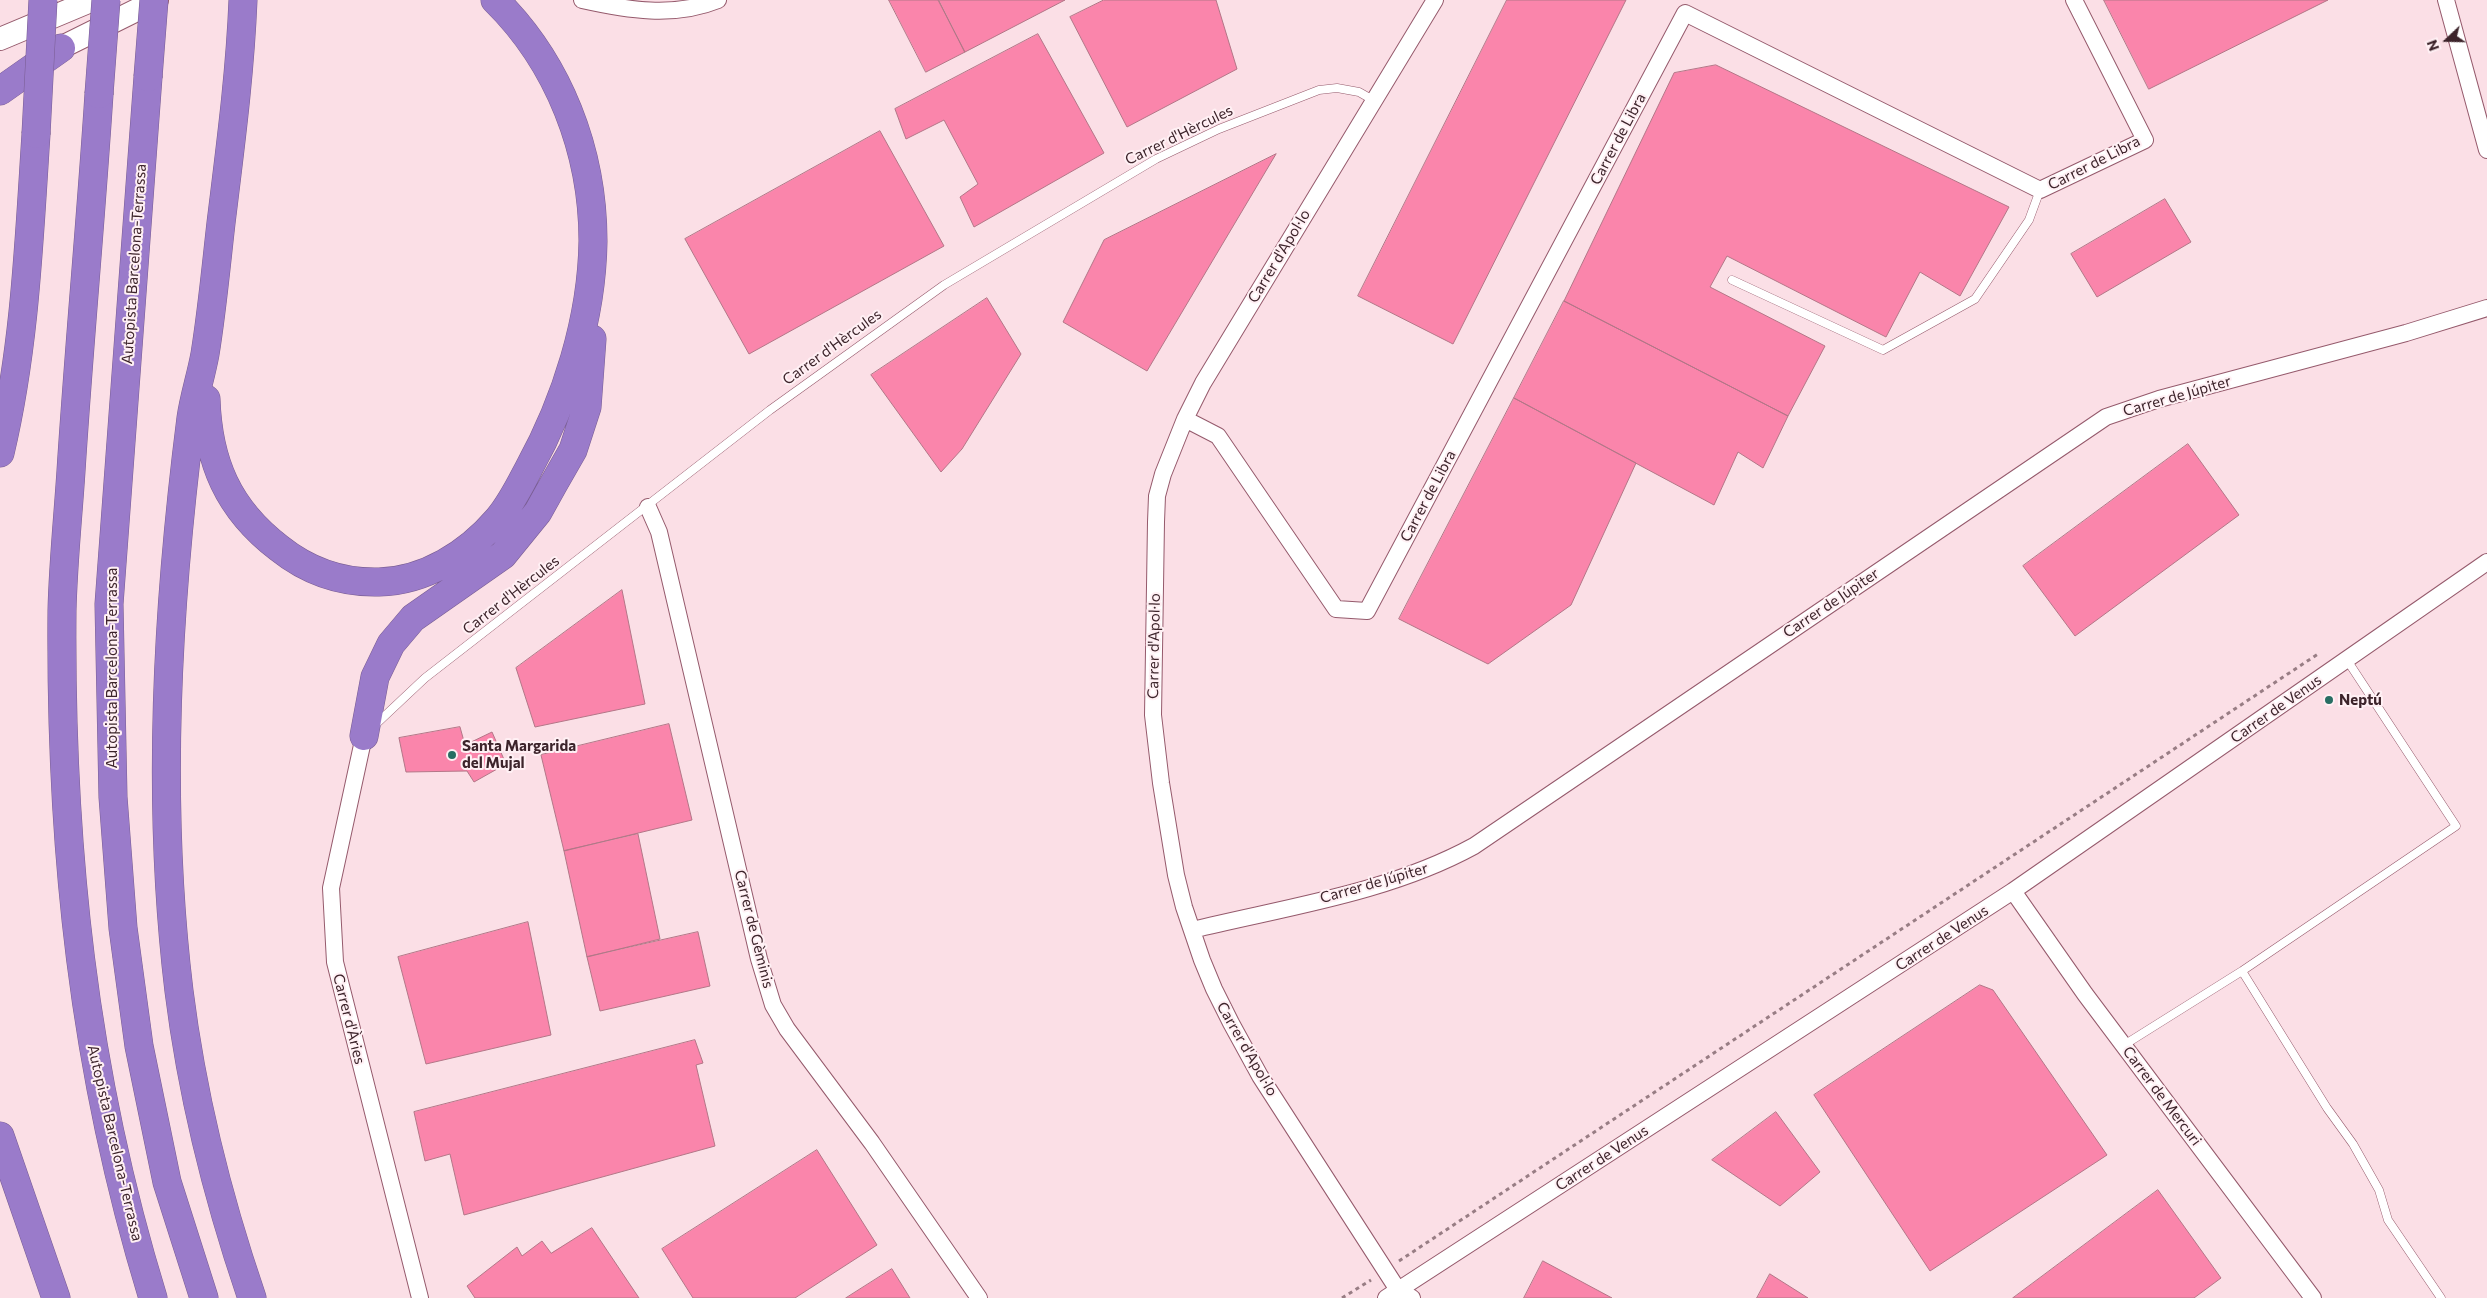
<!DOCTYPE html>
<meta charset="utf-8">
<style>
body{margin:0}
#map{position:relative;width:2487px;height:1298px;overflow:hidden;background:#fbdfe6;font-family:Commissioner,sans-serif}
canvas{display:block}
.north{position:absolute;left:2422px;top:15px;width:50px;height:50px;-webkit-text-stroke:4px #fff0f4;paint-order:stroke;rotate:249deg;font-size:14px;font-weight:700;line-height:20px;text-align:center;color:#3d242b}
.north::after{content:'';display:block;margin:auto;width:18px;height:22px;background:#3d242b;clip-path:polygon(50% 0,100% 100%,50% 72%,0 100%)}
</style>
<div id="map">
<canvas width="2487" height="1298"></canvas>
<div class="north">N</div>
</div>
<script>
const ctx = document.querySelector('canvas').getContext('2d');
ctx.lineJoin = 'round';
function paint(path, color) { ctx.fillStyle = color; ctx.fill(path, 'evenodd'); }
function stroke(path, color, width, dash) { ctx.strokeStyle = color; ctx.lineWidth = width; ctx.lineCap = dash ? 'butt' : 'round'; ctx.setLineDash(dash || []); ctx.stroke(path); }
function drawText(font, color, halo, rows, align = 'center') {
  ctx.font = font + ' Commissioner,sans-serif'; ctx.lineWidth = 4; ctx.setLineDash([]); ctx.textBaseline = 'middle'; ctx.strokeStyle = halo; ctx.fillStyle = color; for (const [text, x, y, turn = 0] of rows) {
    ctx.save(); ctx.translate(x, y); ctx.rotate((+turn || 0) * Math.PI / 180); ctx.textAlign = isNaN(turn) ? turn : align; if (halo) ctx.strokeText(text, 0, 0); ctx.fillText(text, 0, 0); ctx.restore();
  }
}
const building = new Path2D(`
 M 889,0 L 938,0 L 965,52 L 926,72 Z
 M 939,0 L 1065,0 L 965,52 Z
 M 1104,0 L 1216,0 L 1237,69 L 1127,127 L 1070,17 Z
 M 1507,0 L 1626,0 L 1453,344 L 1358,296 Z
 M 2104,0 L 2328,0 L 2149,89 Z
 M 1038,34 L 1104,153 L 974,227 L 960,197 L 978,184 L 944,120 L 906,139 L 895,109 Z
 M 1716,65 L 2009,207 L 1960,296 L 1920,272 L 1886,337 L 1727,256 L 1710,287 L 1825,346 L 1788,416 L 1564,301 L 1674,73 Z
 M 880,131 L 944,246 L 749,354 L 685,239 Z
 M 1276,154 L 1147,371 L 1063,322 L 1104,240 Z
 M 2165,199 L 2191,242 L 2097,297 L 2071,254 Z
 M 987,298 L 1021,354 L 962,449 L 941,472 L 871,375 Z
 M 1564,301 L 1788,416 L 1763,468 L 1738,452 L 1714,505 L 1514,398 Z
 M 1514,398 L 1636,463 L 1571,605 L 1488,664 L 1399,619 Z
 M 2188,444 L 2239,515 L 2075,636 L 2023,566 Z
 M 622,590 L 645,704 L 535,727 L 516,668 Z
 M 669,724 L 692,820 L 564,851 L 541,755 Z
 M 460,727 L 465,745 L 492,732 L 506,764 L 474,782 L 467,771 L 406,772 L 399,738 Z
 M 638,834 L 660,939 L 587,957 L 564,851 Z
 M 528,922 L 551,1035 L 426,1064 L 398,957 Z
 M 698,932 L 710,986 L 600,1011 L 587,957 Z
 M 1980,985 L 1993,990 L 2107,1155 L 1930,1271 L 1814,1095 Z
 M 695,1040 L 703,1063 L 696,1065 L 715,1146 L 464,1215 L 450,1154 L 425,1161 L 414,1112 Z
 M 1776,1112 L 1820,1172 L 1780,1206 L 1712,1160 Z
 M 817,1150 L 877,1245 L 795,1298 L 693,1298 L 662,1249 Z
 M 2158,1190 L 2221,1278 L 2194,1298 L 2013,1298 Z
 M 592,1228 L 639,1298 L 475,1298 L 467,1286 L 517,1247 L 522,1256 L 542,1241 L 551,1253 Z
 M 1543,1261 L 1612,1298 L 1524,1298 Z
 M 892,1269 L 910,1298 L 846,1298 Z
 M 1770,1274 L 1808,1298 L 1757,1298 Z`);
paint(building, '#fa85ab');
stroke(building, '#b37687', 1);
const lane = new Path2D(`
 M 1732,280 L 1883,350 L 1975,299 L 2029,220 L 2040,190
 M 375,725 L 425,678 L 770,410 L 944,285 L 1156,159 L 1219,129 L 1319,90 L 1337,88 L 1359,92 L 1373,100
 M 2242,971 L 2327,1108 L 2353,1144 L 2379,1190 L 2388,1220 L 2441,1298
 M 2124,1045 L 2242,971 L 2456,826 L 2347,660`);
const street = new Path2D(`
 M 582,0 C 627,10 674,18 718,0
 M 2446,0 L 2487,150
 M 1185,419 L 1218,436 L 1336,609 L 1367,611 L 1685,13 L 2040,190 L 2145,140 L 2074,0
 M 648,507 L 659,532 L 759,959 L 773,1005 L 787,1029 L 872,1143 L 979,1298
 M 364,736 L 331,888 L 335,962 L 420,1298
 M 2013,891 L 2085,994 L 2313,1298
 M 1192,930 C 1286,907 1388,893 1474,846 L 2106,417 L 2159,399 L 2406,333 L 2487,308
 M 1386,1298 L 2013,891 L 2487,562
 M 1412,1298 L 1398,1290 L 1260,1076 L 1231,1023 L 1214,989 L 1202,960 L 1184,907 L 1176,875 L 1161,783 L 1153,715 L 1156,522 L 1157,496 L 1163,474 L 1185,419 L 1203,383 L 1435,0`);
const secondary = new Path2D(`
 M 0,39 L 93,0
 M 46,55 L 157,0`);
const highway = new Path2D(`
 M 243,0 C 240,75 230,149 221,223 C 216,267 212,311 205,354 C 201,376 194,397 191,418 C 167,607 156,801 179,991 C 192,1095 218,1199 252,1298
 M 148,77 L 109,604 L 113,797 L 123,928 L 139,1046 L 167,1182 L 204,1298
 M 0,91 L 61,48
 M 99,94 C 91,219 79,345 71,471 C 68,517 63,565 62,611 C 60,848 83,1071 153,1298
 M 206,399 C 208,462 228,509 279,548 C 309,572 341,583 379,582 C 425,581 468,554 498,519 C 511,504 520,485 529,468 C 566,401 592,319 593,241 C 593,151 559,63 495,0
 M 0,453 C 25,348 29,241 36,134
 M 364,736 L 375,677 L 391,644 L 413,618 L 503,555 L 538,512 L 553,485 L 573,450 L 587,407 L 592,339
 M 0,1136 L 56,1298`);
stroke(lane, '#955a6c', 9);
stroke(street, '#955a6c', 18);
stroke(secondary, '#955a6c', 24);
stroke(highway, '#795d92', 29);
stroke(new Path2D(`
 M 1399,1261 L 2318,654
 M 1342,1298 L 1371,1280`), '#987d84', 3, [4, 4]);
stroke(lane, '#fff', 8);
stroke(street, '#fff', 16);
stroke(secondary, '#fff', 22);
stroke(highway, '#9a7bca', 28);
const highwayBridge = new Path2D(`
 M 148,77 L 154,0
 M 99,94 L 106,0
 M 36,134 L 43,0`);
stroke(highwayBridge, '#795d92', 29, []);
stroke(highwayBridge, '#9a7bca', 28);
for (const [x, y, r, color] of [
 [2329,700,5,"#286e63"],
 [452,755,5,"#286e63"]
]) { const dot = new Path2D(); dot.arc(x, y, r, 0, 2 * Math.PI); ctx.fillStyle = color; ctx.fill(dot); stroke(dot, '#fff0f4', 2); }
drawText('15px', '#3d242b', '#fff0f4', [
 ["Carrer d'Hèrcules",1179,135,-26],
 ["Carrer de Libra",1618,139,-62],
 ["Carrer de Libra",2094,163,-27],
 ["Carrer d'Apol·lo",1279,256,-59],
 ["Autopista Barcelona-Terrassa",134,264,-86],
 ["Carrer d'Hèrcules",832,347,-36],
 ["Carrer de Júpiter",2177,396,-16],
 ["Carrer de Libra",1428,496,-62],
 ["Carrer d'Hèrcules",511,595,-38],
 ["Carrer de Júpiter",1831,603,-34],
 ["Carrer d'Apol·lo",1154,646,-89],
 ["Autopista Barcelona-Terrassa",112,668,-90],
 ["Carrer de Venus",2276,709,-35],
 ["Carrer de Júpiter",1374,883,-16],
 ["Carrer de Gèminis",754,929,76],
 ["Carrer de Venus",1942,938,-33],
 ["Carrer d'Àries",349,1019,76],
 ["Carrer d'Apol·lo",1247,1049,60],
 ["Carrer de Mercuri",2162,1096,53],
 ["Autopista Barcelona-Terrassa",115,1143,77],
 ["Carrer de Venus",1602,1158,-33]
]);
drawText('bold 15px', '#3d242b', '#fff0f4', [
 ["Neptú",2339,700],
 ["Santa Margarida",462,746],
 ["del Mujal",462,763]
], 'left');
</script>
